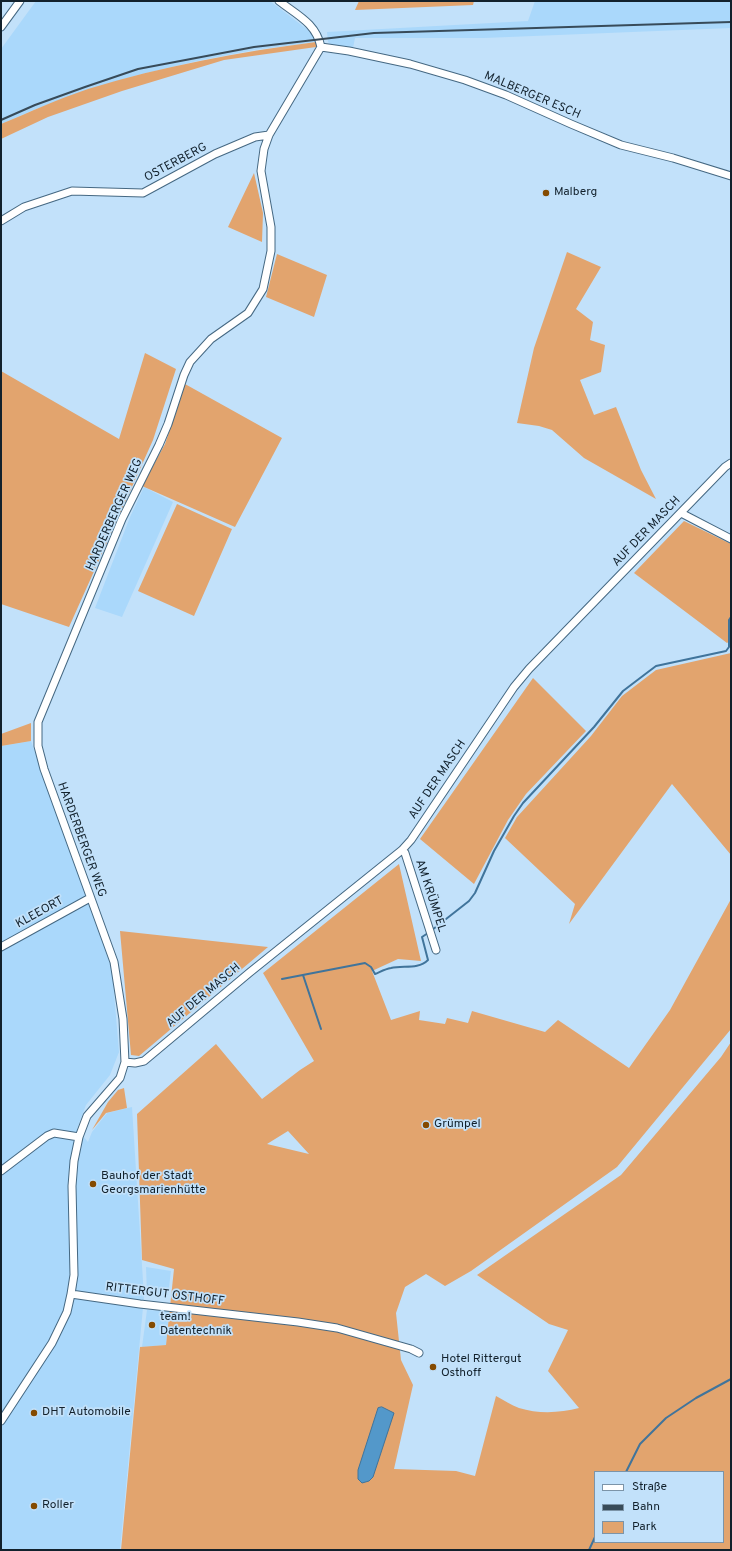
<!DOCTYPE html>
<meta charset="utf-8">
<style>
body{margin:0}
#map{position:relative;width:732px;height:1551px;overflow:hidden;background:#c2e1fa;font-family:Overpass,sans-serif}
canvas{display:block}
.frame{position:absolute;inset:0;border:2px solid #12212c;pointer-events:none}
.legend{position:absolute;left:594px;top:1471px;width:130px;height:72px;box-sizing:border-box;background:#c2e1fa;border:1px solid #7c94a8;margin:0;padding:5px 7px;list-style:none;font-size:12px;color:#12212c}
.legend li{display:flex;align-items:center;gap:8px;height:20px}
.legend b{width:20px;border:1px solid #7c94a8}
</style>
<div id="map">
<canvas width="732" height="1551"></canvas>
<div class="frame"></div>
<ul class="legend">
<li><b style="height:5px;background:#fff"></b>Straße</li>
<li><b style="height:5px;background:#384b59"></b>Bahn</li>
<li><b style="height:11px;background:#e2a46e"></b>Park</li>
</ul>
</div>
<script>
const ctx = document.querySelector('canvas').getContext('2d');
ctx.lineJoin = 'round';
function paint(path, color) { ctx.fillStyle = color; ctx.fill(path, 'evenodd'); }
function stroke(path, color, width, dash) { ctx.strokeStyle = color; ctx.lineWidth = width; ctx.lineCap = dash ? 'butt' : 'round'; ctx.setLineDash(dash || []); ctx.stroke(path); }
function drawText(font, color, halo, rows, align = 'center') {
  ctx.font = font + ' Overpass,sans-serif'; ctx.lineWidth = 3.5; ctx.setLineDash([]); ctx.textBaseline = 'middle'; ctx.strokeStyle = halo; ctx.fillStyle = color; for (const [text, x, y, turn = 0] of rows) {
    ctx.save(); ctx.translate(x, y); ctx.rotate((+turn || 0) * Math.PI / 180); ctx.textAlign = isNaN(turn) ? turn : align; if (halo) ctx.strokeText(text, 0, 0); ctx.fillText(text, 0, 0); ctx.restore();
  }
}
paint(new Path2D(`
 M 36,1 L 270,1 L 312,33 L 316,42 L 254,50 L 197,61 L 138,75 L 87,90 L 36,109 L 1,124 L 1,49 Z
 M 535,1 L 731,1 L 731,28 L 484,38 L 355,38 L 353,48 L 331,45 L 328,42 L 327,32 L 528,21 Z
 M 144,487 L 173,502 L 122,617 L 95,608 L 130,517 Z
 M 31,741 L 112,969 L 119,1052 L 110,1075 L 86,1105 L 77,1129 L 88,1142 L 92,1132 L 107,1113 L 132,1107 L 144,1297 L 120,1550 L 1,1550 L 1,746 Z
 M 146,1267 L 171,1271 L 168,1295 L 147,1294 Z
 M 147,1310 L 169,1311 L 166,1345 L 142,1347 Z`), '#aad8fb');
paint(new Path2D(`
 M 359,1 L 474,1 L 473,5 L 355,10 Z
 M 316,42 L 316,47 L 224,60 L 122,91 L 48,117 L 1,139 L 1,124 C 30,112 58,99 88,89 C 163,66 239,52 316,42 Z
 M 254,173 L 263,213 L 262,242 L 228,227 Z
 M 567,252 L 601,267 L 576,309 L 593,322 L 590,340 L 605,345 L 601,372 L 580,380 L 594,415 L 616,407 L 641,470 L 656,499 L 584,458 L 552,430 L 539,426 L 517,423 L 534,348 Z
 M 277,254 L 327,275 L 314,317 L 266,297 Z
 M 145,353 L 176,369 L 153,440 L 69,627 L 1,604 L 1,371 L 119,439 Z
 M 185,384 L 282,438 L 235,527 L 142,486 L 165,444 Z
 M 177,504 L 232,529 L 194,616 L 138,591 Z
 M 684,521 L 731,544 L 731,640 L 727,643 L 634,573 Z
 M 731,653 L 731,855 L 672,784 L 569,924 L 575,904 L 505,838 L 517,817 L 591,736 L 622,696 L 656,670 Z
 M 533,678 L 586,731 L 526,794 L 508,820 L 474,884 L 420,839 Z
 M 31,723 L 31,741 L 1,746 L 1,734 Z
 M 399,864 L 421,961 L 398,959 L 372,971 L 391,1020 L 420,1011 L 419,1020 L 445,1024 L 447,1018 L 468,1023 L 472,1011 L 545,1032 L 558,1020 L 629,1068 L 670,1010 L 731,899 L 731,1029 L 617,1167 L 471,1271 L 445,1286 L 426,1274 L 405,1287 L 396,1313 L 401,1360 L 413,1385 L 394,1469 L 456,1471 L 475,1476 L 496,1396 C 504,1400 511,1405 519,1408 C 538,1414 560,1413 579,1408 L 548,1371 L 568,1330 L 549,1324 L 477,1275 L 621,1175 L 721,1057 L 731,1042 L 731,1550 L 121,1550 L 140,1347 L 166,1345 L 174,1269 L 142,1260 L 137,1114 L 216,1044 L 262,1099 L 300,1070 L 314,1061 L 263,973 ZM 288,1131 L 309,1154 L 267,1144 ZM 595,1472 L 723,1472 L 723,1542 L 595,1542 Z
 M 120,931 L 268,947 L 139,1056 L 131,1055 Z
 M 124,1088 L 127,1108 L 106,1113 L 92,1130 L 108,1102 L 118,1090 Z`), '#e2a46e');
const water = new Path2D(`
 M 382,1407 L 394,1413 L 373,1477 L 369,1481 L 362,1483 L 358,1479 L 358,1470 L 378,1408 Z`);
paint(water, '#5398ca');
stroke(water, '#40749b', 1);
stroke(new Path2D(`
 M 432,930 L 469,901 L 475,893 L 494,851 L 514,816 L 523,803 L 594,727 L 623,691 L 648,672 L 656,666 L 726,651 L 729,647 L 729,620 L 731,617
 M 303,975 L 321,1029
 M 282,979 L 365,963 L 371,967 L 375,974 C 380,972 385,969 391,968 C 403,965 418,970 428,960 L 422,937 L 428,933
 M 626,1472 L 640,1444 L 666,1418 L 696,1398 L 731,1379
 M 589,1550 L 595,1537`), '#40749b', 2);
const minor = new Path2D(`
 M 1,27 L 20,1
 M 321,47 L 349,51 L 410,64 L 465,80 L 506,95 L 571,124 L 621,145 L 673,158 L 731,176
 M 1,221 L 24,207 L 72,191 L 143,193 L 215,154 L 255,137 L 269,135
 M 681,513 L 731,539
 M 402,850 L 405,853 L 436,950
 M 1,947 L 90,898
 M 125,1062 L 135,1063 L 144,1061 L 249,973 L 402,850 L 411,840 L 514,687 L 529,669 L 725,467 L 731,463
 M 1,1171 L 47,1136 L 54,1133 L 79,1137
 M 71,1294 L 140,1304 L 298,1322 L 337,1328 L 411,1349 L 419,1353
 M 1,1421 L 52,1343 L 67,1312 L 71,1294 L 74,1275 L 72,1186 L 74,1161 L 79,1137 L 87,1116 L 120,1078 L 125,1062 L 123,1019 L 114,962 L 44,769 L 38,746 L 38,722 L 122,519 L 159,445 L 168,424 L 184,375 L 190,362 L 211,339 L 248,313 L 263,289 L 271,251 L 271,227 L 261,171 L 264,149 L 269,135 L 321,47 C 316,23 297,15 279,1`);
stroke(minor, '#456882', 9);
stroke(minor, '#fff', 7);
stroke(new Path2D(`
 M 1,120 L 35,105 L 85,87 L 138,69 L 254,47 L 374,33 L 731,22`), '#384b59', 2);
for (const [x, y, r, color] of [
 [546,193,4,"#844a00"],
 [426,1125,4,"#844a00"],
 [93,1184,4,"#844a00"],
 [152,1325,4,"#844a00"],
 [433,1367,4,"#844a00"],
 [34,1413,4,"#844a00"],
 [34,1506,4,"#844a00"]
]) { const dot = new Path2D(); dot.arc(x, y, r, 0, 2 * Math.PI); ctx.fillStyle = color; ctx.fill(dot); stroke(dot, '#c2e1fa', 1.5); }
drawText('12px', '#12212c', '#c2e1fa', [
 ["MALBERGER ESCH",532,96,23],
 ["OSTERBERG",176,163,-28],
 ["HARDERBERGER WEG",115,515,-66],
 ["AUF DER MASCH",647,532,-46],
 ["AUF DER MASCH",438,780,-56],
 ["HARDERBERGER WEG",81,840,70],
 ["AM KRÜMPEL",430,896,72],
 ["KLEEORT",40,913,-29],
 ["AUF DER MASCH",204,996,-40],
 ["RITTERGUT OSTHOFF",165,1295,7]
]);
drawText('12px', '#12212c', '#c2e1fa', [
 ["Malberg",554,193],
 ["Grümpel",434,1125],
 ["Bauhof der Stadt",101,1177],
 ["Georgsmarienhütte",101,1191],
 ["team!",160,1318],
 ["Datentechnik",160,1332],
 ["Hotel Rittergut",441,1360],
 ["Osthoff",441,1374],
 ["DHT Automobile",42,1413],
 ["Roller",42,1506]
], 'left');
</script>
